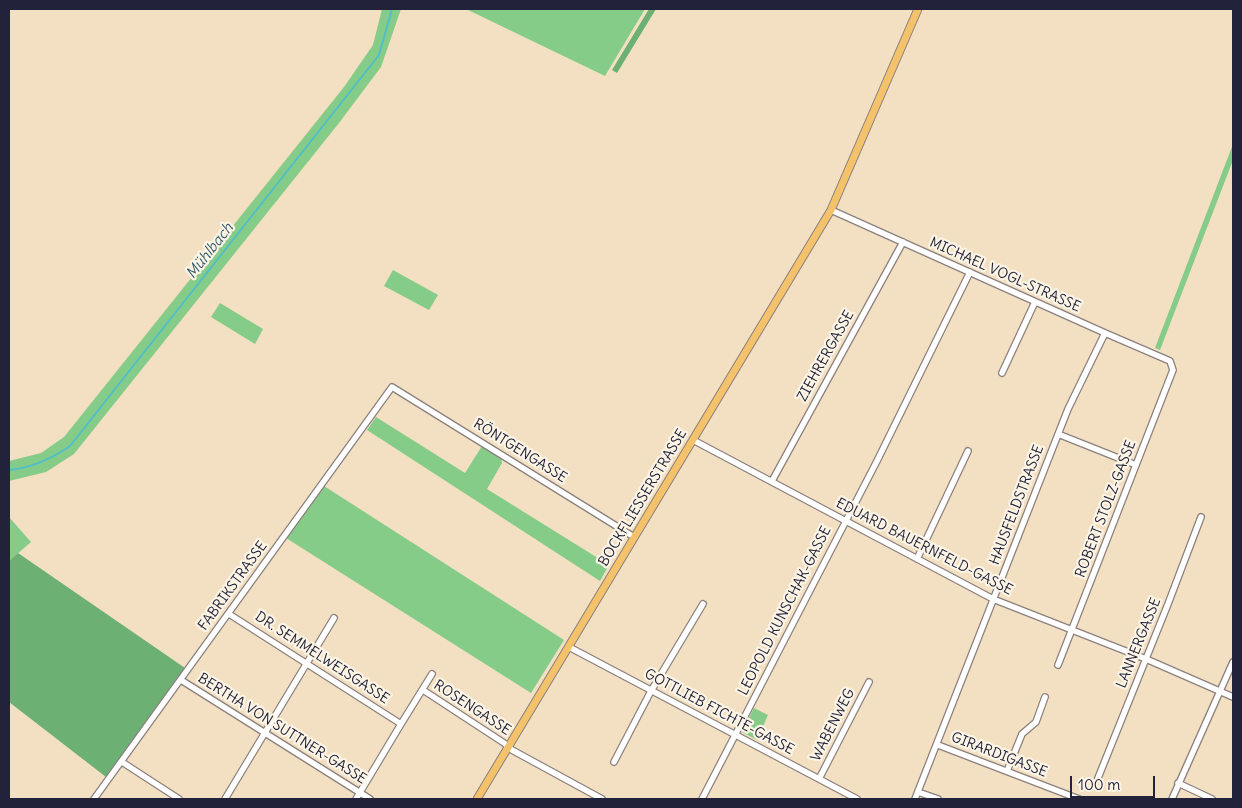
<!DOCTYPE html>
<meta charset="utf-8">
<style>
body{margin:0}
#map{position:relative;width:1242px;height:808px;overflow:hidden;background:#f3dfc2;font-family:Delius,sans-serif}
canvas{display:block}
.frame{position:absolute;inset:0;border:10px solid #22223b;pointer-events:none}
.scale{position:absolute;left:1070px;top:776px;width:85px;height:22px;box-sizing:border-box;border:2px solid #22223b;border-top:0;padding-left:6px;font-size:15px;line-height:18px;white-space:nowrap;color:#22223b;-webkit-text-stroke:4px #fcf5e5;paint-order:stroke}
</style>
<div id="map">
<canvas width="1242" height="808"></canvas>
<div class="frame"></div>
<div class="scale">100 m</div>
</div>
<script>
const ctx = document.querySelector('canvas').getContext('2d');
ctx.lineJoin = 'round';
function paint(path, color) { ctx.fillStyle = color; ctx.fill(path, 'evenodd'); }
function stroke(path, color, width, dash) { ctx.strokeStyle = color; ctx.lineWidth = width; ctx.lineCap = dash ? 'butt' : 'round'; ctx.setLineDash(dash || []); ctx.stroke(path); }
function drawText(font, color, halo, rows, align = 'center') {
  ctx.font = font + ' Delius,sans-serif'; ctx.lineWidth = 4.5; ctx.setLineDash([]); ctx.textBaseline = 'middle'; ctx.strokeStyle = halo; ctx.fillStyle = color; for (const [text, x, y, turn = 0] of rows) {
    ctx.save(); ctx.translate(x, y); ctx.rotate((+turn || 0) * Math.PI / 180); ctx.textAlign = isNaN(turn) ? turn : align; if (halo) ctx.strokeText(text, 0, 0); ctx.fillText(text, 0, 0); ctx.restore();
  }
}
paint(new Path2D(`
 M 382,9 L 401,9 L 381,67 L 339,123 L 74,454 L 46,472 L 9,481 L 9,461 L 41,453 L 64,437 L 344,87 L 373,45 Z
 M 466,9 L 645,9 L 605,76 Z
 M 1233,144 L 1233,160 L 1160,350 L 1155,348 Z
 M 393,270 L 438,295 L 429,310 L 384,286 Z
 M 220,303 L 263,329 L 255,344 L 211,317 Z
 M 376,417 L 465,473 L 482,446 L 501,458 L 502,463 L 487,489 L 609,565 L 600,581 L 367,430 Z
 M 324,486 L 564,640 L 531,693 L 286,538 Z
 M 9,517 L 31,542 L 9,561 Z
 M 754,708 L 768,715 L 757,740 L 742,732 Z`), '#85cc88');
paint(new Path2D(`
 M 649,9 L 656,9 L 617,73 L 612,70 Z
 M 18,553 L 185,668 L 106,777 L 9,702 L 9,561 Z`), '#6cb074');
stroke(new Path2D(`
 M 9,470 C 32,468 51,459 70,446 L 379,55 L 392,9`), '#51bec8', 2);
const minor = new Path2D(`
 M 831,210 L 1105,333 L 1170,361 L 1173,370 L 1058,665
 M 1002,373 L 1035,302
 M 1058,434 L 1136,465
 M 693,440 L 993,599 L 1146,659 L 1233,697
 M 772,481 L 903,242
 M 917,559 L 968,451
 M 229,614 L 401,724
 M 569,647 L 857,799
 M 181,680 L 370,799
 M 423,690 L 504,743 L 512,750 L 602,799
 M 938,745 L 1079,799
 M 122,762 L 179,799
 M 614,762 L 651,691 L 703,604
 M 1007,771 L 1022,734 L 1036,722 L 1045,697
 M 1098,778 L 1168,604 L 1201,517
 M 819,779 L 869,682
 M 1178,783 L 1212,799
 M 918,792 L 938,799
 M 94,799 L 392,387 L 634,537
 M 225,799 L 334,618
 M 356,799 L 401,724 L 432,674
 M 702,799 L 877,461 L 970,272
 M 915,799 L 1068,409 L 1105,333
 M 1172,799 L 1233,662`);
const major = new Path2D(`
 M 477,799 L 831,210 L 918,9`);
stroke(minor, '#8a807e', 8);
stroke(major, '#8a807e', 9);
stroke(minor, '#fff', 5.5);
stroke(major, '#f3c26a', 7);
drawText('14px', '#22223b', '#fcf5e5', [
 ["MICHAEL VOGL-STRASSE",1005,275,24],
 ["ZIEHRERGASSE",826,356,-61],
 ["RÖNTGENGASSE",520,451,32],
 ["BOCKFLIESSERSTRASSE",643,498,-59],
 ["HAUSFELDSTRASSE",1017,505,-69],
 ["ROBERT STOLZ-GASSE",1106,509,-69],
 ["EDUARD BAUERNFELD-GASSE",924,547,27],
 ["FABRIKSTRASSE",233,586,-54],
 ["LEOPOLD KUNSCHAK-GASSE",785,611,-63],
 ["LANNERGASSE",1139,643,-68],
 ["DR. SEMMELWEISGASSE",322,658,33],
 ["ROSENGASSE",472,708,33],
 ["GOTTLIEB FICHTE-GASSE",719,712,28],
 ["WABENWEG",833,725,-63],
 ["BERTHA VON SUTTNER-GASSE",282,729,32],
 ["GIRARDIGASSE",999,755,21]
]);
drawText('italic 15px', '#32596c', '#fcf5e5', [
 ["Mühlbach",210,251,-52]
]);
</script>
